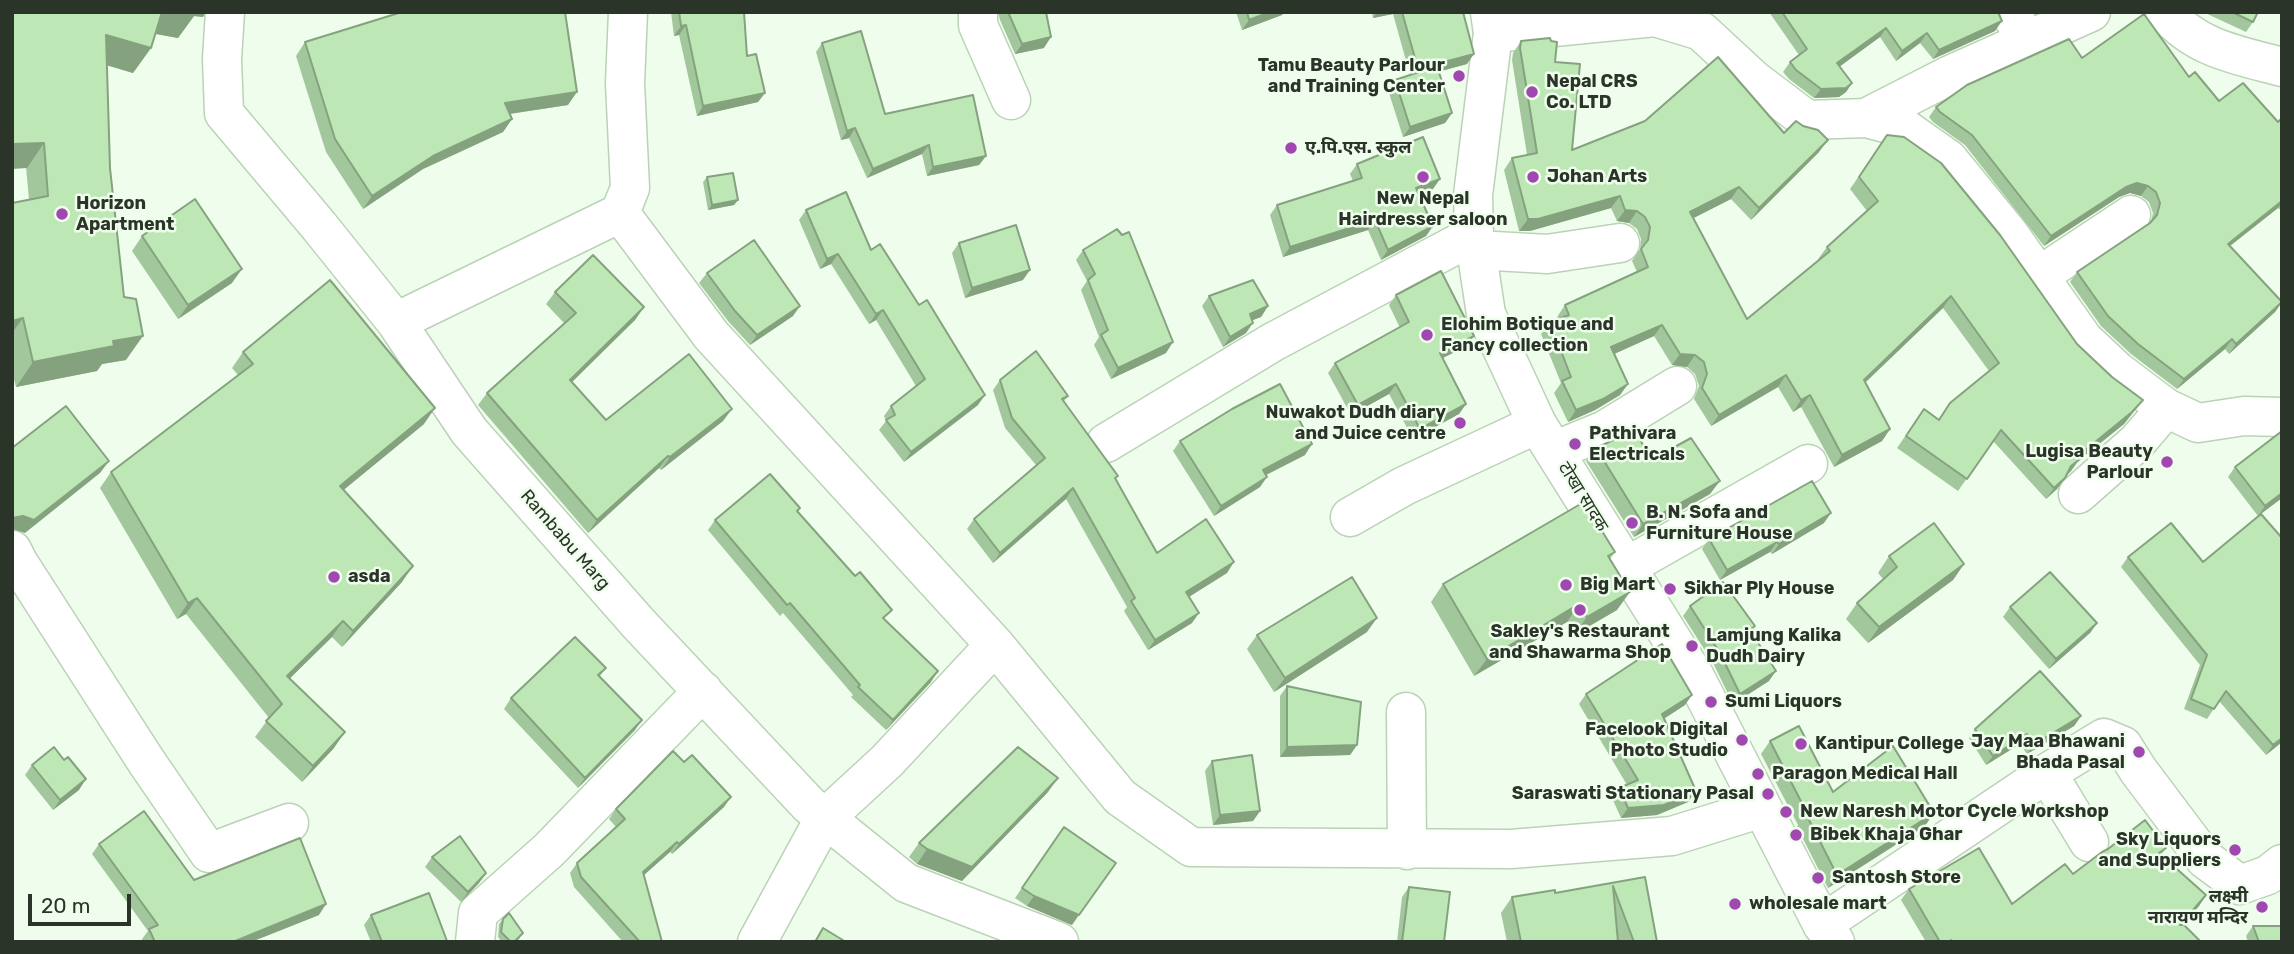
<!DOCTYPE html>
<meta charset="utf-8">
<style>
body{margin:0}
#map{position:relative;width:2294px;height:954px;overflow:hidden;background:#effeec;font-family:Rubik,sans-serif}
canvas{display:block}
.frame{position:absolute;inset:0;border:14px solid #2b3429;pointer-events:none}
.scale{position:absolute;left:28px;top:894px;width:103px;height:32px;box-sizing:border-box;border:4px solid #2b3429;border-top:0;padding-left:9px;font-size:21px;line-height:24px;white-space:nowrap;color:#2b3429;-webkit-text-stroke:5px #effeec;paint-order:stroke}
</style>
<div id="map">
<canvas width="2294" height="954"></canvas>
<div class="frame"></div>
<div class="scale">20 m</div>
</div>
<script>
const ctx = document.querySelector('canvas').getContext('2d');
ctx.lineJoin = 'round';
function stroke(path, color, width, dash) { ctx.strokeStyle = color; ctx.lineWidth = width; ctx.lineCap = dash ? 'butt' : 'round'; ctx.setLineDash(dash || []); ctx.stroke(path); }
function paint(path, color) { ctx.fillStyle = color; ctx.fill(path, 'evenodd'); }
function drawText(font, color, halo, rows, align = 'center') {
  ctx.font = font + ' Rubik,"Noto Sans Devanagari",sans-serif'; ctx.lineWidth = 5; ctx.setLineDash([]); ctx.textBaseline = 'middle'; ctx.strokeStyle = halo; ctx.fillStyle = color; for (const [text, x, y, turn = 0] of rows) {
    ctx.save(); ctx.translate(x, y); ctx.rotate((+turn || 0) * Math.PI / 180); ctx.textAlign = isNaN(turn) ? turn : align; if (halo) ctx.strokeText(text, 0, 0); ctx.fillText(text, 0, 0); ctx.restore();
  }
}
const minor = new Path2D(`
 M 225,12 L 222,59 L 224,113 L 319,226 L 396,322 L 469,431 L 638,623 L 809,805 L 906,883 L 1059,942
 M 628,12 L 625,83 L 630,188 L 620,213 L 711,335 L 995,645 L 1120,797 L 1191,847 L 1511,849 L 1672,836 L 1762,808
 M 978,12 L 978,25 L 1011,100
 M 2009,12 L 2028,40
 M 2165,12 C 2197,49 2237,55 2282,67
 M 1493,33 L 1655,17 L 1701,31 L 1754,80 L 1807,120 L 1866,118 L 1904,128 L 1948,159 L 2009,234 L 2084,340 L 2117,371 L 2166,408 L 2198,423 L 2244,416 L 2282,417
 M 1866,118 L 1950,75 L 2091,12
 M 1477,250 L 1547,254 L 1620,243
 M 2039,276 L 2131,215
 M 396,322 L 620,213
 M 1106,443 L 1273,342 L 1474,235
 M 1554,451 L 1605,430 L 1677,386
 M 2078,494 L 2137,442 L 2166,408
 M 1350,517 L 1404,486 L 1537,424
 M 12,550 L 18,562 L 146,761 L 209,853 L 289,823
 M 1626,567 L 1808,464
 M 1406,712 L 1407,850
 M 2047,773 L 2089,842
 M 1822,924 L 2047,773 L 2104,738 L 2123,746 L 2138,770 L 2205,859 L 2240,885 L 2268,875 L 2282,864
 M 475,942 L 478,913 L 549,850 L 703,691
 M 757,942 L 824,819 L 887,761 L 995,645`);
const major = new Path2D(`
 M 1490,12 L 1493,33 L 1473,195 L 1474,235 L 1486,314 L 1537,424 L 1694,675 L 1822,924 L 1835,942`);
stroke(minor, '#bad3b6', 41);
stroke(major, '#bad3b6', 41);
stroke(minor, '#fff', 38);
stroke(major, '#fff', 38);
paint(new Path2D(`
 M 12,12 L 206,12 L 203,17 L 194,16 L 178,38 L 155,34 L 151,48 L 133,73 L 107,65 L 110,168 L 126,360 L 102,364 L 97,371 L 16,387 L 12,372 L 12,203 L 29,200 Z
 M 392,12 L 579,12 L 566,14 L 568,105 L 510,114 L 512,119 L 503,132 L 423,169 L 363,209 L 326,152 L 296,56 L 305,42 L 392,15 Z
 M 671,12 L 744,12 L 747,56 L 765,93 L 758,102 L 697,116 L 679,35 L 674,36 Z
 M 998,12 L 1046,12 L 1044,48 L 1015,54 L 1000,20 Z
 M 1236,12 L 1284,12 L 1282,15 L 1242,30 Z
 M 1372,12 L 1463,12 L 1467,64 L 1438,72 L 1452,113 L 1445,123 L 1403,137 L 1388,90 L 1395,80 L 1410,75 L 1393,14 L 1373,18 Z
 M 1769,12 L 1998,12 L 1995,31 L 1933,59 L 1920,43 L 1896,61 L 1880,37 L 1839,66 L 1852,83 L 1846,92 L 1839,97 L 1814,98 L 1789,79 L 1783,72 L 1790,62 L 1799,55 Z
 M 2203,12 L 2258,12 L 2253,22 L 2246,32 Z
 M 1521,41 L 1555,62 L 1572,150 L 1784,133 L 1819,152 L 1751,220 L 1731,199 L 1693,218 L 1747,319 L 1819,260 L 1818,259 L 1827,247 L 1867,211 L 1850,189 L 1887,135 L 2077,344 L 2134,411 L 2124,424 L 2078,461 L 2071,471 L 2067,475 L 2057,489 L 2046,499 L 1993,441 L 1958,491 L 1897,448 L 1924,409 L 1939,420 L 1989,371 L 1943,308 L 1865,383 L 1890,429 L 1882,441 L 1834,467 L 1801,407 L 1793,412 L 1778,387 L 1711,426 L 1694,399 L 1699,386 L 1695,374 L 1687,367 L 1672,365 L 1654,336 L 1614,354 L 1628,384 L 1620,395 L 1595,410 L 1568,422 L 1554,393 L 1561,383 L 1541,334 L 1550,322 L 1558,319 L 1557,317 L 1565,305 L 1637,272 L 1632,261 L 1640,249 L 1641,239 L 1637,229 L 1629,223 L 1617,221 L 1611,208 L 1530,231 L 1519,231 L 1504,170 L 1512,158 L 1527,155 L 1512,60 L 1513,53 Z
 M 822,43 L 885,114 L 986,156 L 979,165 L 927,176 L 922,154 L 867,178 L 849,138 L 841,140 L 816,52 Z
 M 2082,58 L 2189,77 L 2219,101 L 2278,122 L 2282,118 L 2282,211 L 2278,208 L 2230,246 L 2282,302 L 2275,312 L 2229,354 L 2225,349 L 2177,389 L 2131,354 L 2101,326 L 2070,282 L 2077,272 L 2151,222 L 2153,213 L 2149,202 L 2141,196 L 2130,193 L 2119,197 L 2044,246 L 1965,145 L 1933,122 L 1929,117 L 1936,107 Z
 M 1357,164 L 1433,189 L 1419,194 L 1433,226 L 1426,236 L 1381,260 L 1368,230 L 1283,257 L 1270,215 L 1277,205 L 1353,181 L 1350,174 Z
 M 707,177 L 738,200 L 734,205 L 708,210 L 703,182 Z
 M 806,210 L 871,250 L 978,405 L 904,462 L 879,430 L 886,421 L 884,416 L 891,406 L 916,386 L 876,320 L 869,324 L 831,264 L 820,269 L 799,220 Z
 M 1122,235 L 1166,353 L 1111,379 L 1094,345 L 1099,337 L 1081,290 L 1087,281 L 1076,260 L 1083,250 Z
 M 142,236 L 232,283 L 178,319 L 132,251 Z
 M 959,243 L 1023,280 L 965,298 L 952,253 Z
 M 707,273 L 793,316 L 750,345 L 728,321 L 699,283 Z
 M 555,292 L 644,307 L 635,320 L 571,382 L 606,420 L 723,421 L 661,470 L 659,468 L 588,533 L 478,405 L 487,393 L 564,323 L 546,304 Z
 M 1396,295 L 1467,346 L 1442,358 L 1466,404 L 1459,414 L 1413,439 L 1389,394 L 1351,415 L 1328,373 L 1335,363 L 1400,328 L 1389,305 Z
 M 1209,296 L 1268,306 L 1261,317 L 1252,320 L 1246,333 L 1223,347 L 1202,306 Z
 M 243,352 L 424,424 L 343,490 L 402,582 L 342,647 L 332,637 L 290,678 L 334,748 L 302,782 L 255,737 L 269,718 L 186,614 L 177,619 L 100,488 L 111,472 L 238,375 L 232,368 Z
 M 1000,380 L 1068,396 L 1064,401 L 1116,479 L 1157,553 L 1227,573 L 1189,597 L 1192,623 L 1148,650 L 1124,611 L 1127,607 L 1066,499 L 993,563 L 967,529 L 974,519 L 1036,465 L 1005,428 L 993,390 Z
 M 2282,431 L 2282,498 L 2258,516 L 2228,477 L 2235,467 Z
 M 1180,441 L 1305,455 L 1266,475 L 1260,487 L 1214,516 L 1173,451 Z
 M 1596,448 L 1651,460 L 1710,494 L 1634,537 L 1586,461 Z
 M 800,508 L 798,511 L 885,620 L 931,682 L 886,730 L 851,697 L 853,695 L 783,613 L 780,616 L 708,530 L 715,520 Z
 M 1824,523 L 1772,554 L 1770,552 L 1720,580 L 1702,549 L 1709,539 Z
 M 2282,538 L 2282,742 L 2266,755 L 2219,701 L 2207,719 L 2184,709 L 2200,665 L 2121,567 L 2128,557 L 2203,562 Z
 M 1615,552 L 1610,559 L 1617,610 L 1574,635 L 1567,622 L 1474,676 L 1431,602 L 1443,584 Z
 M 1889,556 L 1964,564 L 1953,580 L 1868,643 L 1846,619 L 1857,603 L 1883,579 L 1878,573 Z
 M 1690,606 L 1755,626 L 1751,632 L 1769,681 L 1733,704 L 1713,663 L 1683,616 Z
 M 2010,607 L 2097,623 L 2090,633 L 2049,669 L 2003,617 Z
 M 1367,632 L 1274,692 L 1247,649 L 1257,635 Z
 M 606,668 L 600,676 L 635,730 L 578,788 L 504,709 L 511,698 Z
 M 1287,686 L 1357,745 L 1350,755 L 1280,757 L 1280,696 Z
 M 1586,694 L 1685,705 L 1664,719 L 1688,802 L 1657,815 L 1621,818 L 1612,798 L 1619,788 L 1627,785 L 1579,704 Z
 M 2081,716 L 2074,726 L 2027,754 L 2020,744 L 1986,765 L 1969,738 L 1975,729 Z
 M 1770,741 L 1833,792 L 1925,826 L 1828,888 L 1797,827 L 1798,825 L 1761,754 Z
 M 64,760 L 79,790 L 53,810 L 25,775 L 32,765 Z
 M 1212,761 L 1260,811 L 1253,821 L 1213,825 L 1205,771 Z
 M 1048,792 L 962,881 L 917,864 L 909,857 L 919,843 Z
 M 724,807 L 672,854 L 670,852 L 644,875 L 662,942 L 623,942 L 574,887 L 570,873 L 577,863 L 616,827 L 609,819 L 616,809 Z
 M 1064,827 L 1072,925 L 1027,906 L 1015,898 Z
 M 99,844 L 194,880 L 319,915 L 251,942 L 143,942 L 142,939 L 148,931 L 92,854 Z
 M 2166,848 L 2161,855 L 2206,895 L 2199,906 L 2182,925 L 2201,942 L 1926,942 L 1901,900 L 1909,889 L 2012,904 L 2073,874 Z
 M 432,857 L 486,873 L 479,883 L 461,902 L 425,867 Z
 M 1645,877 L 1657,942 L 1507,942 L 1501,913 L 1512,897 L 1555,893 Z
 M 1409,887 L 1444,942 L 1397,942 L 1402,897 Z
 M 371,915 L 447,942 L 371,942 L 364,925 Z
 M 503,919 L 520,938 L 516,942 L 502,942 L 498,937 L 499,924 Z
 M 2253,926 L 2282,942 L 2248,942 L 2246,936 Z`), '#a3c79d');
paint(new Path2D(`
 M 160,12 L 206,12 L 203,17 L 194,16 L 178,38 L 146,32 Z
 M 1270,12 L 1284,12 L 1282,15 L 1242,30 L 1249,20 Z
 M 1377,12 L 1394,12 L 1393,14 L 1373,18 Z
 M 2002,21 L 1995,31 L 1933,59 L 1939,50 Z
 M 686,25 L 679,35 L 674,36 L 681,26 Z
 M 1886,28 L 1880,37 L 1831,73 L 1837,63 Z
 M 1927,33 L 1920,43 L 1896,61 L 1902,51 Z
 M 106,35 L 151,48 L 133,73 L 89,60 Z
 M 1051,37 L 1044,48 L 1015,54 L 1022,44 Z
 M 1474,54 L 1467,64 L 1411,79 L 1418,69 Z
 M 1852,83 L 1846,92 L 1839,97 L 1814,98 L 1821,89 Z
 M 577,92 L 568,105 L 495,116 L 505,103 Z
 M 765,93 L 758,102 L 697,116 L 703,106 Z
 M 1452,113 L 1445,123 L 1403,137 L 1410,127 Z
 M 512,119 L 503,132 L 423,169 L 363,209 L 372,196 L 433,156 Z
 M 855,128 L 849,138 L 841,140 L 847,131 Z
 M 1828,140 L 1819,152 L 1751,220 L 1759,208 Z
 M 44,143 L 27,168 L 12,169 L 12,144 Z
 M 929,145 L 922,154 L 867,178 L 873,169 Z
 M 986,156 L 979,165 L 927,176 L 933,167 Z
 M 1440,179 L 1433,189 L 1409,198 L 1416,188 Z
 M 2137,183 L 2148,186 L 2141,196 L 2130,193 L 2119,197 L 2044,246 L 2051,236 L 2126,187 Z
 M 1739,187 L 1731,199 L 1682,224 L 1690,212 Z
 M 1620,196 L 1611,208 L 1530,231 L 1519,231 L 1528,219 Z
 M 738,200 L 734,205 L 708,210 L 712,205 Z
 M 2282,201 L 2282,203 L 2278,208 L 2221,253 L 2228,244 Z
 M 1625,210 L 1637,211 L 1629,223 L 1617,221 Z
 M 1375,220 L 1368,230 L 1283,257 L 1290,247 Z
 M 1433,226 L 1426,236 L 1381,260 L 1388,250 Z
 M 838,254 L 831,264 L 820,269 L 827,259 Z
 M 242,269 L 232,283 L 178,319 L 188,305 Z
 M 1030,270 L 1023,280 L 965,298 L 972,288 Z
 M 1951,296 L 1943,308 L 1855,392 L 1864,380 Z
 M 2282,302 L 2275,312 L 2229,354 L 2236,344 Z
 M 800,306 L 793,316 L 750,345 L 757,335 Z
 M 1268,306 L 1261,317 L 1243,324 L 1250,314 Z
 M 644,307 L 635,320 L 561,393 L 570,380 Z
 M 883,310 L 876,320 L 869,324 L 876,314 Z
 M 23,318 L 12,333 L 12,321 Z
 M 1253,323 L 1246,333 L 1223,347 L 1230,337 Z
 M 1662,325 L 1654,336 L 1603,359 L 1611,347 Z
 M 143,336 L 126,360 L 102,364 L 97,371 L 16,387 L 33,362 L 113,341 Z
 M 1474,336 L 1467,346 L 1433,363 L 1440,353 Z
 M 2232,339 L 2225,349 L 2177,389 L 2184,379 Z
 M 1173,342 L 1166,353 L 1111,379 L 1118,368 Z
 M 1680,354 L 1695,355 L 1687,367 L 1672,365 Z
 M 1786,375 L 1778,387 L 1711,426 L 1719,415 Z
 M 1396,384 L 1389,394 L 1351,415 L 1358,405 Z
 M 1628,384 L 1620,395 L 1595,410 L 1568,422 L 1576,410 Z
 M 985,395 L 978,405 L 904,462 L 911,452 Z
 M 1810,395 L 1801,407 L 1793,412 L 1801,400 Z
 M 2143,400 L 2124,424 L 2078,461 L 2071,471 L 2063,478 L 2078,456 Z
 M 1466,404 L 1459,414 L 1413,439 L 1420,429 Z
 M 435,408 L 424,424 L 329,502 L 340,486 Z
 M 732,409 L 723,421 L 661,470 L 670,457 Z
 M 1890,429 L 1882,441 L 1834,467 L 1842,455 Z
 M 1312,444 L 1305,455 L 1256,480 L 1263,470 Z
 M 668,456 L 659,468 L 588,533 L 597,520 Z
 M 109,461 L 100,473 L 25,533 L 12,529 L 12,518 Z
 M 1267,477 L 1260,487 L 1214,516 L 1221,506 Z
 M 2065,478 L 2057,489 L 2046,499 L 2054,488 Z
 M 1720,481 L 1710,494 L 1634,537 L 1643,524 Z
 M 1073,488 L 1066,499 L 993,563 L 1000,553 Z
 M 2282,493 L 2282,498 L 2258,516 L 2265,506 Z
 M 1831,513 L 1824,523 L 1772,554 L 1779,544 Z
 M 1777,542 L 1770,552 L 1720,580 L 1727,570 Z
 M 1234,562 L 1227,573 L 1179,603 L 1186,592 Z
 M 1964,564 L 1953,580 L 1868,643 L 1879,627 Z
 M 413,566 L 402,582 L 342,647 L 353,631 Z
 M 1630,592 L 1617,610 L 1574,635 L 1587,617 Z
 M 197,598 L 186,614 L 177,619 L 188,603 Z
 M 1579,604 L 1567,622 L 1474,676 L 1487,659 Z
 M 1199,613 L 1192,623 L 1148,650 L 1155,640 Z
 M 1377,618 L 1367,632 L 1274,692 L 1285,678 Z
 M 343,621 L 332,637 L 276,692 L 287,676 Z
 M 2097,623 L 2090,633 L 2049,669 L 2056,659 Z
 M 938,671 L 931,682 L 886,730 L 893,720 Z
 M 1776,671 L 1769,681 L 1733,704 L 1740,694 Z
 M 1692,695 L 1685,705 L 1655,724 L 1662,714 Z
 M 2081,716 L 2074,726 L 2027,754 L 2033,745 Z
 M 642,720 L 635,730 L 578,788 L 585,778 Z
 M 345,732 L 334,748 L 302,782 L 313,766 Z
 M 2027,734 L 2020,744 L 1986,765 L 1993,756 Z
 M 2282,738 L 2282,742 L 2266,755 L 2273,745 Z
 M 1357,745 L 1350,755 L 1280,757 L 1287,747 Z
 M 1058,778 L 1048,792 L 962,881 L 917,864 L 927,849 Z
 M 86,779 L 79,790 L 53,810 L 60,800 Z
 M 1696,791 L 1688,802 L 1657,815 L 1621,818 L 1628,808 Z
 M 731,797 L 724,807 L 672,854 L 679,844 Z
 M 1260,811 L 1253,821 L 1213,825 L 1220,815 Z
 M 1934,813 L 1925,826 L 1828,888 L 1837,875 Z
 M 677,842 L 670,852 L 636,882 L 643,872 Z
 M 486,873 L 479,883 L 461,902 L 468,892 Z
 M 2206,895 L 2199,906 L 2173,936 L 2180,925 Z
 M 1034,896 L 1079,915 L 1072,925 L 1027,906 Z
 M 326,904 L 319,915 L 251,942 L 233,942 Z`), '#85a27f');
const building = new Path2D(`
 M 12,12 L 162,12 L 151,48 L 106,35 L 110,168 L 124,297 L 136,299 L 143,336 L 113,341 L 114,346 L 33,362 L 23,318 L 12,321 L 12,203 L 48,196 L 44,143 L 12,144 Z
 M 402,12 L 565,12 L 577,92 L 505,103 L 512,119 L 433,156 L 372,196 L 335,139 L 305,42 Z
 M 679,12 L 744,12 L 747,56 L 756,54 L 765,93 L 703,106 L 686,25 L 681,26 Z
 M 1008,12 L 1046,12 L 1051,37 L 1022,44 Z
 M 1247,12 L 1270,12 L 1249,20 Z
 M 1402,12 L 1463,12 L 1474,54 L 1418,69 Z
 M 1782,12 L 1998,12 L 2002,21 L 1939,50 L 1927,33 L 1902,51 L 1886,28 L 1837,63 L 1852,83 L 1846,88 L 1821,89 L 1796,70 L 1790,62 L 1807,49 Z
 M 2232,12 L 2258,12 L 2253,22 Z
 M 2144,14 L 2189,77 L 2195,72 L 2219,101 L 2243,83 L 2278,122 L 2282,118 L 2282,201 L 2228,244 L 2282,302 L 2236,344 L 2232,339 L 2184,379 L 2138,344 L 2108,316 L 2077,272 L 2150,223 L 2157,215 L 2160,203 L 2156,192 L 2148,186 L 2137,183 L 2126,187 L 2051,236 L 1972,135 L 1940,112 L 1936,107 L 1967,85 L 2069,39 L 2082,58 Z
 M 861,31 L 885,114 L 973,95 L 986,156 L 933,167 L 929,145 L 873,169 L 855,128 L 847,131 L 822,43 Z
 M 1550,38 L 1551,41 L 1557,42 L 1555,62 L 1580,64 L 1572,150 L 1645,121 L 1718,57 L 1784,133 L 1796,121 L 1803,126 L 1818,130 L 1828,140 L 1759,208 L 1739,187 L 1690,212 L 1747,319 L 1830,251 L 1827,247 L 1878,201 L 1859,177 L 1887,135 L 1904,137 L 1941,163 L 2000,235 L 2077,344 L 2112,377 L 2143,400 L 2132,412 L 2078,456 L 2080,459 L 2071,466 L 2065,478 L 2054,488 L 2001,430 L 1967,479 L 1906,436 L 1924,409 L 1939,420 L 1950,403 L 1999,363 L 1951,296 L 1864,380 L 1890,429 L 1842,455 L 1810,395 L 1801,400 L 1786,375 L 1719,415 L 1702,388 L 1707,374 L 1704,362 L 1695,355 L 1680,354 L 1662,325 L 1611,347 L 1628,384 L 1603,399 L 1576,410 L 1562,381 L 1571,377 L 1550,322 L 1569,315 L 1565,305 L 1648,267 L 1641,249 L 1648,240 L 1650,227 L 1645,217 L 1637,211 L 1625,210 L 1620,196 L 1538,219 L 1528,219 L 1512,158 L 1537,153 L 1520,48 L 1521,41 Z
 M 1437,66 L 1452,113 L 1410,127 L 1395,80 Z
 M 1423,137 L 1440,179 L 1416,188 L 1433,226 L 1388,250 L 1375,220 L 1290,247 L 1277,205 L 1362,178 L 1357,164 Z
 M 733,173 L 738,200 L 712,205 L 707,177 Z
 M 846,192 L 871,250 L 880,244 L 919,305 L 927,300 L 985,395 L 911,452 L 886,420 L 895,415 L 891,406 L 925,379 L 883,310 L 876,314 L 838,254 L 827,259 L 806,210 Z
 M 195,199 L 242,269 L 188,305 L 142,236 Z
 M 1016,225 L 1030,270 L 972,288 L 959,243 Z
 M 1117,229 L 1122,235 L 1129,232 L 1173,342 L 1118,368 L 1101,335 L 1108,330 L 1088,280 L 1095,274 L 1083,250 Z
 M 754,240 L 800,306 L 757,335 L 735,311 L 707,273 Z
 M 593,255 L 644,307 L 570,380 L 606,420 L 689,354 L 732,409 L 670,457 L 668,456 L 597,520 L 487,393 L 576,313 L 555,292 Z
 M 1441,271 L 1474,336 L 1440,353 L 1466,404 L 1420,429 L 1396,384 L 1358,405 L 1335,363 L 1409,322 L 1396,295 Z
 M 330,280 L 435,408 L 340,486 L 413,566 L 353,631 L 343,621 L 287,676 L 345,732 L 313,766 L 266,721 L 282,704 L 197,598 L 188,603 L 111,472 L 253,364 L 243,352 Z
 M 1253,280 L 1268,306 L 1250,314 L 1253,323 L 1230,337 L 1209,296 Z
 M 1036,351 L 1068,396 L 1062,399 L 1118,476 L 1115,478 L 1157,553 L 1206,519 L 1234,562 L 1186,592 L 1199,613 L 1155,640 L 1131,601 L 1135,598 L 1073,488 L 1000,553 L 974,519 L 1045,458 L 1012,418 L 1000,380 Z
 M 1280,384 L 1312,444 L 1263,470 L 1267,477 L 1221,506 L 1180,441 L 1232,409 Z
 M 66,406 L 109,461 L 34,520 L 23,516 L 12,518 L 12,448 Z
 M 1635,430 L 1651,460 L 1691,438 L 1720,481 L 1643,524 L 1596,448 Z
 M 2282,431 L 2282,493 L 2265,506 L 2235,467 Z
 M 770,474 L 800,508 L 797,511 L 855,576 L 860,572 L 892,610 L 883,618 L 938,671 L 893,720 L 858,687 L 860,685 L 790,603 L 787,605 L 715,520 Z
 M 1812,481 L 1831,513 L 1779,544 L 1777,542 L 1727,570 L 1709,539 Z
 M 1584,502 L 1615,552 L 1608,556 L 1630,592 L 1587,617 L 1579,604 L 1487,659 L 1443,584 Z
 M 2261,514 L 2282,538 L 2282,738 L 2273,745 L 2226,691 L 2214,709 L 2191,699 L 2207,655 L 2128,557 L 2171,523 L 2203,562 Z
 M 1934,523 L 1964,564 L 1879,627 L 1857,603 L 1897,567 L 1889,556 Z
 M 2050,572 L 2097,623 L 2056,659 L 2010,607 Z
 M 1352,577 L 1377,618 L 1285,678 L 1257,635 Z
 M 1723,582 L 1755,626 L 1750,630 L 1776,671 L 1740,694 L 1720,653 L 1690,606 Z
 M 575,637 L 606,668 L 598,675 L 642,720 L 585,778 L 511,698 Z
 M 1662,644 L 1692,695 L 1662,714 L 1696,791 L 1664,805 L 1628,808 L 1619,788 L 1638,780 L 1586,694 Z
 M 2040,671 L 2081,716 L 2033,745 L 2027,734 L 1993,756 L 1975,729 Z
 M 1287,686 L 1361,702 L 1357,745 L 1287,747 Z
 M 1799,726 L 1833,792 L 1893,746 L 1934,813 L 1837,875 L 1806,814 L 1807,813 L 1770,741 Z
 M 54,747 L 64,760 L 68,757 L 86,779 L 60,800 L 32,765 Z
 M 1018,747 L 1058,778 L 972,867 L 927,849 L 919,843 Z
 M 673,751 L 684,762 L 692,755 L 731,797 L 679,844 L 677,842 L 643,872 L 662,942 L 640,942 L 581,877 L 577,863 L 625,819 L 616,809 Z
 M 1252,755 L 1260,811 L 1220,815 L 1212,761 Z
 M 144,811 L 194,880 L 300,838 L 326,904 L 233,942 L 155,942 L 149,929 L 158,925 L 99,844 Z
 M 2145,820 L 2166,848 L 2159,853 L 2206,895 L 2180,925 L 2184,925 L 2201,942 L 1953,942 L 1951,940 L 1948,942 L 1940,942 L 1909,889 L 1979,848 L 2012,904 L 2065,864 L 2073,874 L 2102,852 L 2108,849 Z
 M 1064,827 L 1116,863 L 1079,915 L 1034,896 L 1022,888 Z
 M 460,836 L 486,873 L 468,892 L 432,857 Z
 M 1645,877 L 1657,942 L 1634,942 L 1613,886 L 1618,942 L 1521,942 L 1512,897 L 1555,890 L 1555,893 Z
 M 1409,887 L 1450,892 L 1444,942 L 1402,942 Z
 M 429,893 L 447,941 L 382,942 L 371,915 Z
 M 509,913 L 523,933 L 514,942 L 511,942 L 501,932 L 503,919 Z
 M 2253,926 L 2282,926 L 2282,942 L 2259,942 Z
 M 823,928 L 846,942 L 815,942 Z`);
paint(building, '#bee7b6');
stroke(building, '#85a27f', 2);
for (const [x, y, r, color] of [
 [1459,76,7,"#a147b2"],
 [1532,92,7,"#a147b2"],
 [1291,148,7,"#a147b2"],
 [1423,177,7,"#a147b2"],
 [1533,177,7,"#a147b2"],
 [62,214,7,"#a147b2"],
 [1427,335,7,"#a147b2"],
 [1460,423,7,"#a147b2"],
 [1575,444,7,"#a147b2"],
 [2167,462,7,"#a147b2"],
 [1632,523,7,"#a147b2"],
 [334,577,7,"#a147b2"],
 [1566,585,7,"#a147b2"],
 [1670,589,7,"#a147b2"],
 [1580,610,7,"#a147b2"],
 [1692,646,7,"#a147b2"],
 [1711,702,7,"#a147b2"],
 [1742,740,7,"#a147b2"],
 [1801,744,7,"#a147b2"],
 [2139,752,7,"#a147b2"],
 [1758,774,7,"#a147b2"],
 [1768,794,7,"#a147b2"],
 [1786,812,7,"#a147b2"],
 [1796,835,7,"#a147b2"],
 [2235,850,7,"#a147b2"],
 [1818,878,7,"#a147b2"],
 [1735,904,7,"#a147b2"],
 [2262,907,7,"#a147b2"]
]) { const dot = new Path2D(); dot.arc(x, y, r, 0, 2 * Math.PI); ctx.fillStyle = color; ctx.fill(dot); stroke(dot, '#effeec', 2.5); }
drawText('bold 18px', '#2b3429', '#effeec', [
 ["Tamu Beauty Parlour",1445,66,"right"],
 ["and Training Center",1445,87,"right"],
 ["Nepal CRS",1546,82],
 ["Co. LTD",1546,103],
 ["ए.पि.एस. स्कुल",1305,148],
 ["Johan Arts",1547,177],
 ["New Nepal",1423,199,"center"],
 ["Hairdresser saloon",1423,220,"center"],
 ["Horizon",76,204],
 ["Apartment",76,225],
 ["Elohim Botique and",1441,325],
 ["Fancy collection",1441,346],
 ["Nuwakot Dudh diary",1446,413,"right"],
 ["and Juice centre",1446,434,"right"],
 ["Pathivara",1589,434],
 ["Electricals",1589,455],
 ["Lugisa Beauty",2153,452,"right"],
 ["Parlour",2153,473,"right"],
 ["B. N. Sofa and",1646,513],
 ["Furniture House",1646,534],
 ["asda",348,577],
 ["Big Mart",1580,585],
 ["Sikhar Ply House",1684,589],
 ["Sakley's Restaurant",1580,632,"center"],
 ["and Shawarma Shop",1580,653,"center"],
 ["Lamjung Kalika",1706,636],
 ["Dudh Dairy",1706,657],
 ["Sumi Liquors",1725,702],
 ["Facelook Digital",1728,730,"right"],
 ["Photo Studio",1728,751,"right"],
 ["Jay Maa Bhawani",2125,742,"right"],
 ["Bhada Pasal",2125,763,"right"],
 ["Kantipur College",1815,744],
 ["Paragon Medical Hall",1772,774],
 ["Saraswati Stationary Pasal",1754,794,"right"],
 ["New Naresh Motor Cycle Workshop",1800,812],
 ["Bibek Khaja Ghar",1810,835],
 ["Sky Liquors",2221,840,"right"],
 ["and Suppliers",2221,861,"right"],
 ["Santosh Store",1832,878],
 ["लक्ष्मी",2248,897,"right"],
 ["नारायण मन्दिर",2248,918,"right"],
 ["wholesale mart",1749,904]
], 'left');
drawText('18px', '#2b3429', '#effeec', [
 ["टोखा सादक",1583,497,58],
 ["Rambabu Marg",565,540,49]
]);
</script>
